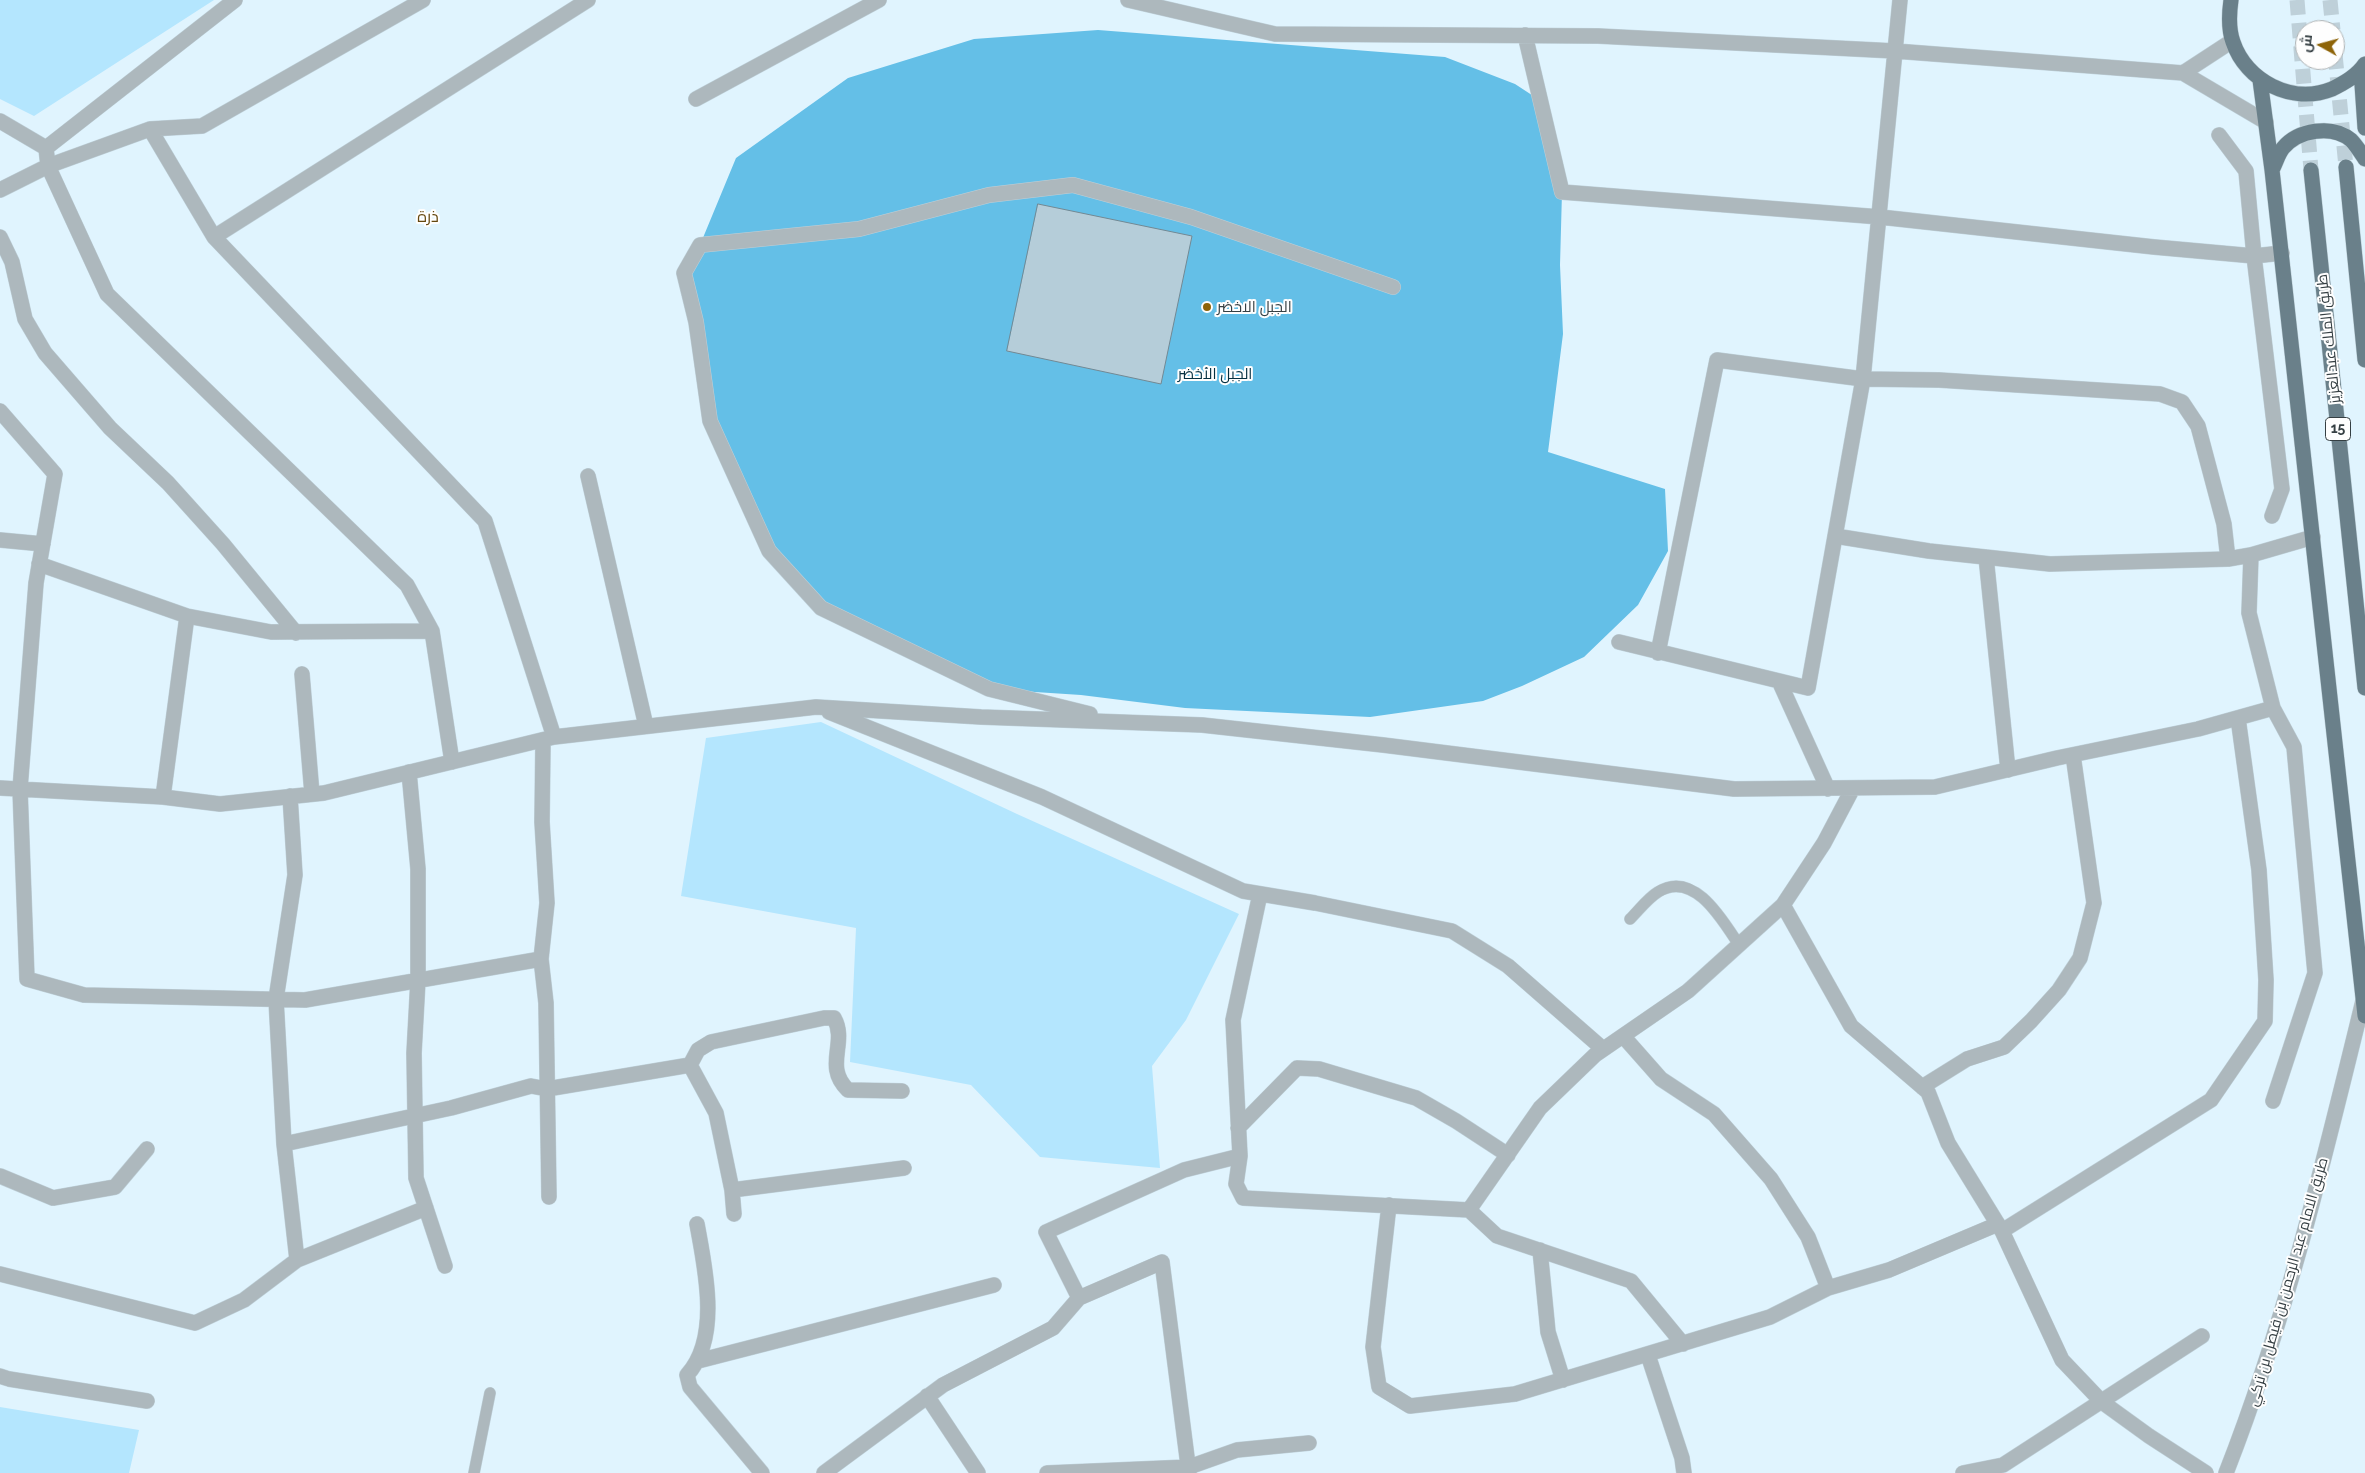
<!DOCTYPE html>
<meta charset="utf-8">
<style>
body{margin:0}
#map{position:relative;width:2365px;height:1473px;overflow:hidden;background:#e0f4fe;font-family:Raleway,Cairo,sans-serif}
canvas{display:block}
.north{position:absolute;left:2295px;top:20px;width:50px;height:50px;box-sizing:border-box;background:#fefefe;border:1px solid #aeb2b3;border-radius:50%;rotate:277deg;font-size:14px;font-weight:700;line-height:20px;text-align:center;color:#353f43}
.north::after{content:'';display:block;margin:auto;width:18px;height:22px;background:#8e6409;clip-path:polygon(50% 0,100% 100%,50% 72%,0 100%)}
</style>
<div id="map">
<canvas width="2365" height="1473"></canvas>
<div class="north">ش</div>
</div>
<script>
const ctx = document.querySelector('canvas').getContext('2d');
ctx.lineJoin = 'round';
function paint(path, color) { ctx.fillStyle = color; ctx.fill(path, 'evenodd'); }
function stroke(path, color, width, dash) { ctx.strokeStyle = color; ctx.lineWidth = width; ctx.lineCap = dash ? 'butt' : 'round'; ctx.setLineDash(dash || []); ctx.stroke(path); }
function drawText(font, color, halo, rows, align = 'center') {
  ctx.font = font + ' Raleway,Cairo,sans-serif'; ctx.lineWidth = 4; ctx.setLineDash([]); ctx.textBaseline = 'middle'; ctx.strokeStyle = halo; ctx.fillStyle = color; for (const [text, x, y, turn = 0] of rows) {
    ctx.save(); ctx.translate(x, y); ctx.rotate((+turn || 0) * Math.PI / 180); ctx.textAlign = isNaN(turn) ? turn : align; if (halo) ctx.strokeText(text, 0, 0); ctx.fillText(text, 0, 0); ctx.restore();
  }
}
paint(new Path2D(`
 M 0,0 L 214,0 L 34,116 L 0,99 Z
 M 821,722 L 1017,814 L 1239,914 L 1186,1020 L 1152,1066 L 1160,1168 L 1040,1157 L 971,1085 L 850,1062 L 856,928 L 681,896 L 706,738 Z
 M 0,1407 L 139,1430 L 129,1473 L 0,1473 Z`), '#b4e6fe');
paint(new Path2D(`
 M 1098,30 L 1445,57 L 1515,84 L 1541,101 L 1562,192 L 1560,265 L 1563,334 L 1548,452 L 1665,489 L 1668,551 L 1638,605 L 1584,657 L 1522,686 L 1483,701 L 1370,717 L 1185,708 L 1081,695 L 989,689 L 821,608 L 769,551 L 710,421 L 684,273 L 700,245 L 736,158 L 848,78 L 974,39 Z`), '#64bfe7');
const building = new Path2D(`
 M 1038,204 L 1192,236 L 1161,384 L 1007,351 Z`);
paint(building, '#b5cdd9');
stroke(building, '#728994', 1);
stroke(new Path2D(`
 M 2297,0 L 2311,170
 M 2330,0 L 2333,30
 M 2335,54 L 2346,167`), '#bed0d9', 15, [15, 8]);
const service = new Path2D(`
 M 1630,919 C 1639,910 1648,898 1658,892 C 1694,869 1723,921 1739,945
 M 474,1473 L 490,1393`);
const minor = new Path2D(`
 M 1128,0 L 1275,34 L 1598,36 L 1895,51 L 2183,73 L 2266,122
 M 1525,35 L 1562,192 L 1880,217 L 2154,247 L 2254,256 L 2282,253
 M 2183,73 L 2232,41
 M 696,99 L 879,0
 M 0,121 L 46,148 L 48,166 L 107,294 L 407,585 L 432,631 L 452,762
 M 150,129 L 214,237 L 485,521 L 554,737
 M 2219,135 L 2246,171 L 2254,256 L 2282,489 L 2272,516
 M 46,148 L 235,0
 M 0,190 L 48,166 L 150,129 L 202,126 L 423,0
 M 0,237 L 12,262 L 25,319 L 45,353 L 110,428 L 168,483 L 223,544 L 296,633
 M 214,237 L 588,0
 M 0,411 L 55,474 L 36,583 L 20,789 L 27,979 L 84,995 L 305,1000 L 541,959
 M 588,476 L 646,726
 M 1835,536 L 1929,551 L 2050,564 L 2228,559
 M 0,540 L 43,544
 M 1986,557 L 2008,770
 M 39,564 L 187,616 L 271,632 L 432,631
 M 1619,642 L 1808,688 L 1863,379 L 1900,0
 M 1658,653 L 1717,360 L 1863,379 L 1939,380 L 2160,394 L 2182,402 L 2198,426 L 2224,524 L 2228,559 L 2251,555
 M 302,674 L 312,794
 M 1779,681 L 1828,789
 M 829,712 L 1042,797 L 1243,891 L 1315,903 L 1452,931 L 1508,966 L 1603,1049
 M 1090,714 L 989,689 L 821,608 L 769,551 L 710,421 L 696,322 L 684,273 L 700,245 L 859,229 L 989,195 L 1073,185 L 1191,217 L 1393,287
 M 543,740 L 542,822 L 547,903 L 541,959 L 546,1003 L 549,1197
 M 409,772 L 418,869 L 418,980 L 414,1053 L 416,1178 L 445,1266
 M 0,788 L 163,797 L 220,804 L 324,793 L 554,737 L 816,707 L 981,717 L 1202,725 L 1383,745 L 1734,789 L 1935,787 L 2057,758 L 2198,729 L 2273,708
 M 290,796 L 295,875 L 276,999 L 284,1144 L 297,1260
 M 163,797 L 187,616
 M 1260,894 L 1233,1020 L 1240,1156 L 1236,1184 L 1243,1198 L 1469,1210 L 1497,1236 L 1631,1281 L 1683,1344
 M 1783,905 L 1851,1026 L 1928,1092 L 1948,1143 L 2002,1231 L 2062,1360 L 2102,1402 L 2149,1436 L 2206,1473
 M 1623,1036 L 1661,1079 L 1714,1114 L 1771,1179 L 1808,1237 L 1828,1288
 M 690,1065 L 698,1050 L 711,1042 L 824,1018 L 834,1018 C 848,1043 823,1066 848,1090 L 902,1091
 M 690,1065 L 716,1113 L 732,1190 L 734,1214
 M 1922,1087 L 1967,1059 L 2004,1047 L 2031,1021 L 2059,990 L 2080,958 L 2094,903 L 2073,755
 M 2273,1101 L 2315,973 L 2294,747 L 2273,708 L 2249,613 L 2251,555 L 2313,537
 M 1238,1128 L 1297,1068 L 1319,1069 L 1416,1098 L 1456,1121 L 1508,1155
 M 284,1144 L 451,1108 L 531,1086 L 547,1089 L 690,1065
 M 0,1176 L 53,1198 L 115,1187 L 147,1149
 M 732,1190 L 904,1168
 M 1389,1205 L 1373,1347 L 1379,1387 L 1410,1406 L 1515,1394 L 1770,1317 L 1828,1288 L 1889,1270 L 1998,1224
 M 1469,1210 L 1540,1108 L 1595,1055 L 1688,991 L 1783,905 L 1824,843 L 1853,788
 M 697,1224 C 705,1268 721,1338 687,1375 L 690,1387 L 762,1473
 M 2002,1231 L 2211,1100 L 2265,1021 L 2266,980 L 2259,870 L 2238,718
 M 1540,1250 L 1548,1332 L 1563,1380
 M 0,1274 L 195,1323 L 244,1300 L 297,1260 L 426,1208
 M 1079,1298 L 1046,1232 L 1184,1170 L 1240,1156
 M 1648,1355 L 1682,1458 L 1684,1473
 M 698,1361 L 994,1285
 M 0,1376 L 9,1379 L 147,1401
 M 927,1396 L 978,1473
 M 824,1473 L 943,1385 L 1053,1328 L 1079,1298 L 1162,1262 L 1189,1473
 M 1047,1473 L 1189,1467 L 1237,1450 L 1309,1443
 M 1963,1473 L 2003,1465 L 2202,1336`);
const tertiary = new Path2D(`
 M 2226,1473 C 2286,1320 2324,1160 2363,1001`);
const trunk = new Path2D(`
 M 2231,0 C 2229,14 2228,28 2233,42 C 2246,81 2292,105 2332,89 C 2344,83 2357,76 2365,64
 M 2361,70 L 2365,128
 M 2260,80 L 2272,170 L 2365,1016
 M 2346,167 L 2365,360
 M 2272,170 C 2276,163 2278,154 2283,148 C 2298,130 2332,124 2351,140 C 2356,145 2361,153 2365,159
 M 2311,170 L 2365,688`);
stroke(service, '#bed0d9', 12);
stroke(minor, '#bed0d9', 16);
stroke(tertiary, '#bed0d9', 16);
stroke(trunk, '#bed0d9', 16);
stroke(service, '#adb8bd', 11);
stroke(minor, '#adb8bd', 15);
stroke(tertiary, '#adb8bd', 15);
stroke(trunk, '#6a808a', 15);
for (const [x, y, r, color] of [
 [1207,307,5,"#8e6409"]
]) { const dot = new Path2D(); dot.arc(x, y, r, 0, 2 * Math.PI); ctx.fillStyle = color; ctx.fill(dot); stroke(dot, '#fefefe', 2); }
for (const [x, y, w] of [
 [2338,429,25]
]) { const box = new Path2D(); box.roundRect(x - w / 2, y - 11.5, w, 23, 4); ctx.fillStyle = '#fefefe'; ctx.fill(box); stroke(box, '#353f43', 1); }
drawText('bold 14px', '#353f43', null, [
 ["15",2338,429]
]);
drawText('15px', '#353f43', '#fefefe', [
 ["الجبل الاخضر",1217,307]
], 'left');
drawText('15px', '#353f43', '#fefefe', [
 ["طريق الملك عبدالعزيز",2329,339,-96],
 ["طريق الامام عبد الرحمن بن فيصل بن تركي",2288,1282,-74]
]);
drawText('15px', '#053041', '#fefefe', [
 ["الجبل الأخضر",1215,374]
]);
drawText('16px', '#64470e', '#fefefe', [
 ["ذرة",428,217]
]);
</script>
